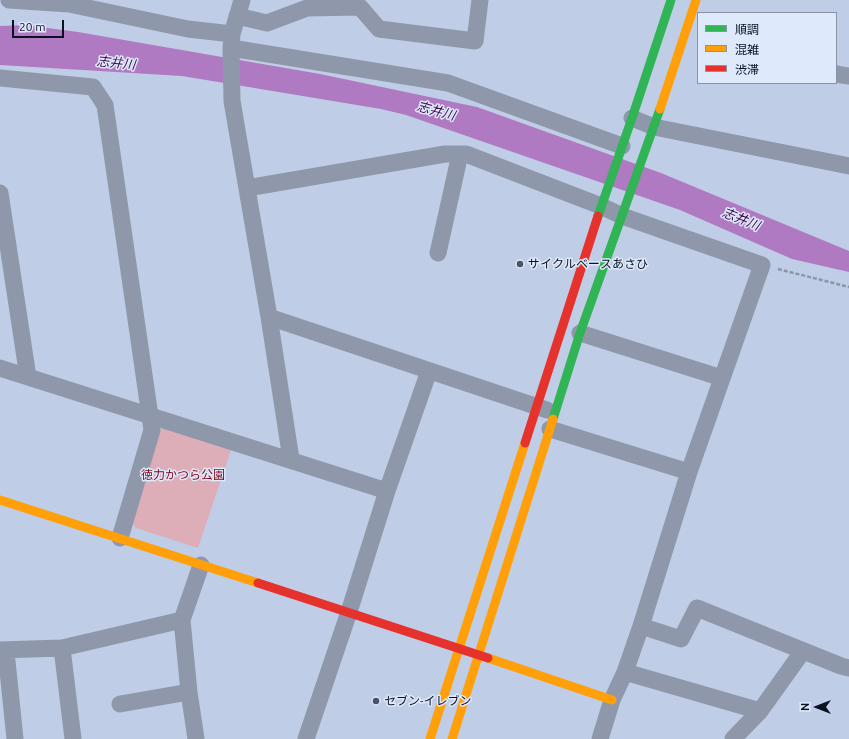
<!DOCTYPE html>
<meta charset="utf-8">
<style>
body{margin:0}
#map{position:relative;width:849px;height:739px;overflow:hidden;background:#c0cde6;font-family:Ubuntu,"Noto Sans JP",sans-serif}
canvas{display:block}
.legend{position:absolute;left:697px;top:12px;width:140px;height:72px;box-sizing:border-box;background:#dfe9fc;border:1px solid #8a93a5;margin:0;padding:5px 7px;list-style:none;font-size:12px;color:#0a1222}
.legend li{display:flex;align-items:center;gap:8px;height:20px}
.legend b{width:20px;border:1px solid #8a93a5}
.north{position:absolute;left:797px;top:687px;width:40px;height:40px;-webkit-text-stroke:3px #dfe9fc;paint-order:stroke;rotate:270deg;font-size:11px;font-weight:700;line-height:16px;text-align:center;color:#0a1222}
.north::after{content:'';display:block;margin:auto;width:14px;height:18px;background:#0a1222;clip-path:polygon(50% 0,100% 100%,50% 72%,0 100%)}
.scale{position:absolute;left:12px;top:20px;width:52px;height:18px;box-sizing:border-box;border:2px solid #0a1222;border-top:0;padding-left:5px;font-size:12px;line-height:14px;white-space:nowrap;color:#0a1222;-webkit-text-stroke:3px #dfe9fc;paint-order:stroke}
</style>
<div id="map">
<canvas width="849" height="739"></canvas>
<ul class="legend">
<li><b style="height:5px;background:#30b455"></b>順調</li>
<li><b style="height:5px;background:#ff9f0a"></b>混雑</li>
<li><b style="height:5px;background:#e5322d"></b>渋滞</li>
</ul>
<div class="north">N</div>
<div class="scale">20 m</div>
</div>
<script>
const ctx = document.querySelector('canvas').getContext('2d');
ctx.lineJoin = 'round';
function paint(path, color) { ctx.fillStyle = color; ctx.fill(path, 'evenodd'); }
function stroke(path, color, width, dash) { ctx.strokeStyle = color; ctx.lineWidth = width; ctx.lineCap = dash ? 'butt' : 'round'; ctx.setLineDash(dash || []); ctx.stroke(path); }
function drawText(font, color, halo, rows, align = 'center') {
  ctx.font = font + ' Ubuntu,"Noto Sans JP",sans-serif'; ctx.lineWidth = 3; ctx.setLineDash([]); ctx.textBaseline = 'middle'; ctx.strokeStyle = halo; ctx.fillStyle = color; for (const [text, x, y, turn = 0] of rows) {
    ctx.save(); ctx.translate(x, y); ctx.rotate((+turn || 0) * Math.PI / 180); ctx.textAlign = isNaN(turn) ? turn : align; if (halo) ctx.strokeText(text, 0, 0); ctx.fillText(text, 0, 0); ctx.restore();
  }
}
paint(new Path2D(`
 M 164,427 L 231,450 L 198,548 L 136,528 L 129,518 L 157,433 Z`), '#ddaeb7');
paint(new Path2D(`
 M 25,25 L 78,32 L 320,74 L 477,107 L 661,173 L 849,251 L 849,272 L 792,259 L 680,210 L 406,115 L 381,109 L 182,76 L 0,65 L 0,26 Z`), '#af7ac2');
stroke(new Path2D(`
 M 778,269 L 849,287`), '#8d96a6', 2.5, [4, 2]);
stroke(new Path2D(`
 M 9,0 L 69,4 L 188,29 L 232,34
 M 242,0 L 232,34 L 231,48 L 232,101 L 269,317 L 291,459
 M 237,16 L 267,23 L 307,8 L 360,7 L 379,29 L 475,41 L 480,0
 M 231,48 L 448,83 L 622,146
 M 836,74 L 849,76
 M 0,78 L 93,87 L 105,105 L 152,430 L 120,538
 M 632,118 L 654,127 L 849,166
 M 247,188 L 445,154 L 466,154 L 601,206 L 622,216 L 762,265 L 689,472 L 641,626 L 625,672 L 612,700 L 600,739
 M 0,193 L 28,377
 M 438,253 L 460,154
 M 269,317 L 547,410
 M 580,333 L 722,378
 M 0,368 L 387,491
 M 550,429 L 689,472
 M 641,626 L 681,639 L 697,608 L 841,666 L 849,668
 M 62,648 L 73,739
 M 0,650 L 62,648 L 182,620
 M 6,651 L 15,739
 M 625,672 L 760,711 L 803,651
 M 120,704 L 189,692
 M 196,739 L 189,692 L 182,620 L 201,565
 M 306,739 L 349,612 L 387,491 L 429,371
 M 733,739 L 760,711`), '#8f98aa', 17);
stroke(new Path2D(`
 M 598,216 L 632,118 L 671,0
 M 553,419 L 580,333 L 660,109`), '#30b455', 9);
stroke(new Path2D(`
 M 660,109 L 696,0
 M 0,500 L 258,583
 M 488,658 L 612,700
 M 430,739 L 525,443
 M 452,739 L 553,419`), '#ff9f0a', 9);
stroke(new Path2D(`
 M 525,443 L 598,216
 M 258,583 L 488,658`), '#e5322d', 9);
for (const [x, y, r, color] of [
 [520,264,4,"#4a5367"],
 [376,701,4,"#4a5367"]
]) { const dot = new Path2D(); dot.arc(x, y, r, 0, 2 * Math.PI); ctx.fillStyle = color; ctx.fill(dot); stroke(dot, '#dfe9fc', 1.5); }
drawText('12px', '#0a1222', '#dfe9fc', [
 ["サイクルベースあさひ",528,264],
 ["セブン-イレブン",384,701]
], 'left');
drawText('12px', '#810417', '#dfe9fc', [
 ["徳力かつら公園",183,475]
]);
drawText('italic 13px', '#420c49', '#dfe9fc', [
 ["志井川",116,63,6],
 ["志井川",436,111,15],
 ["志井川",741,219,22]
]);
</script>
